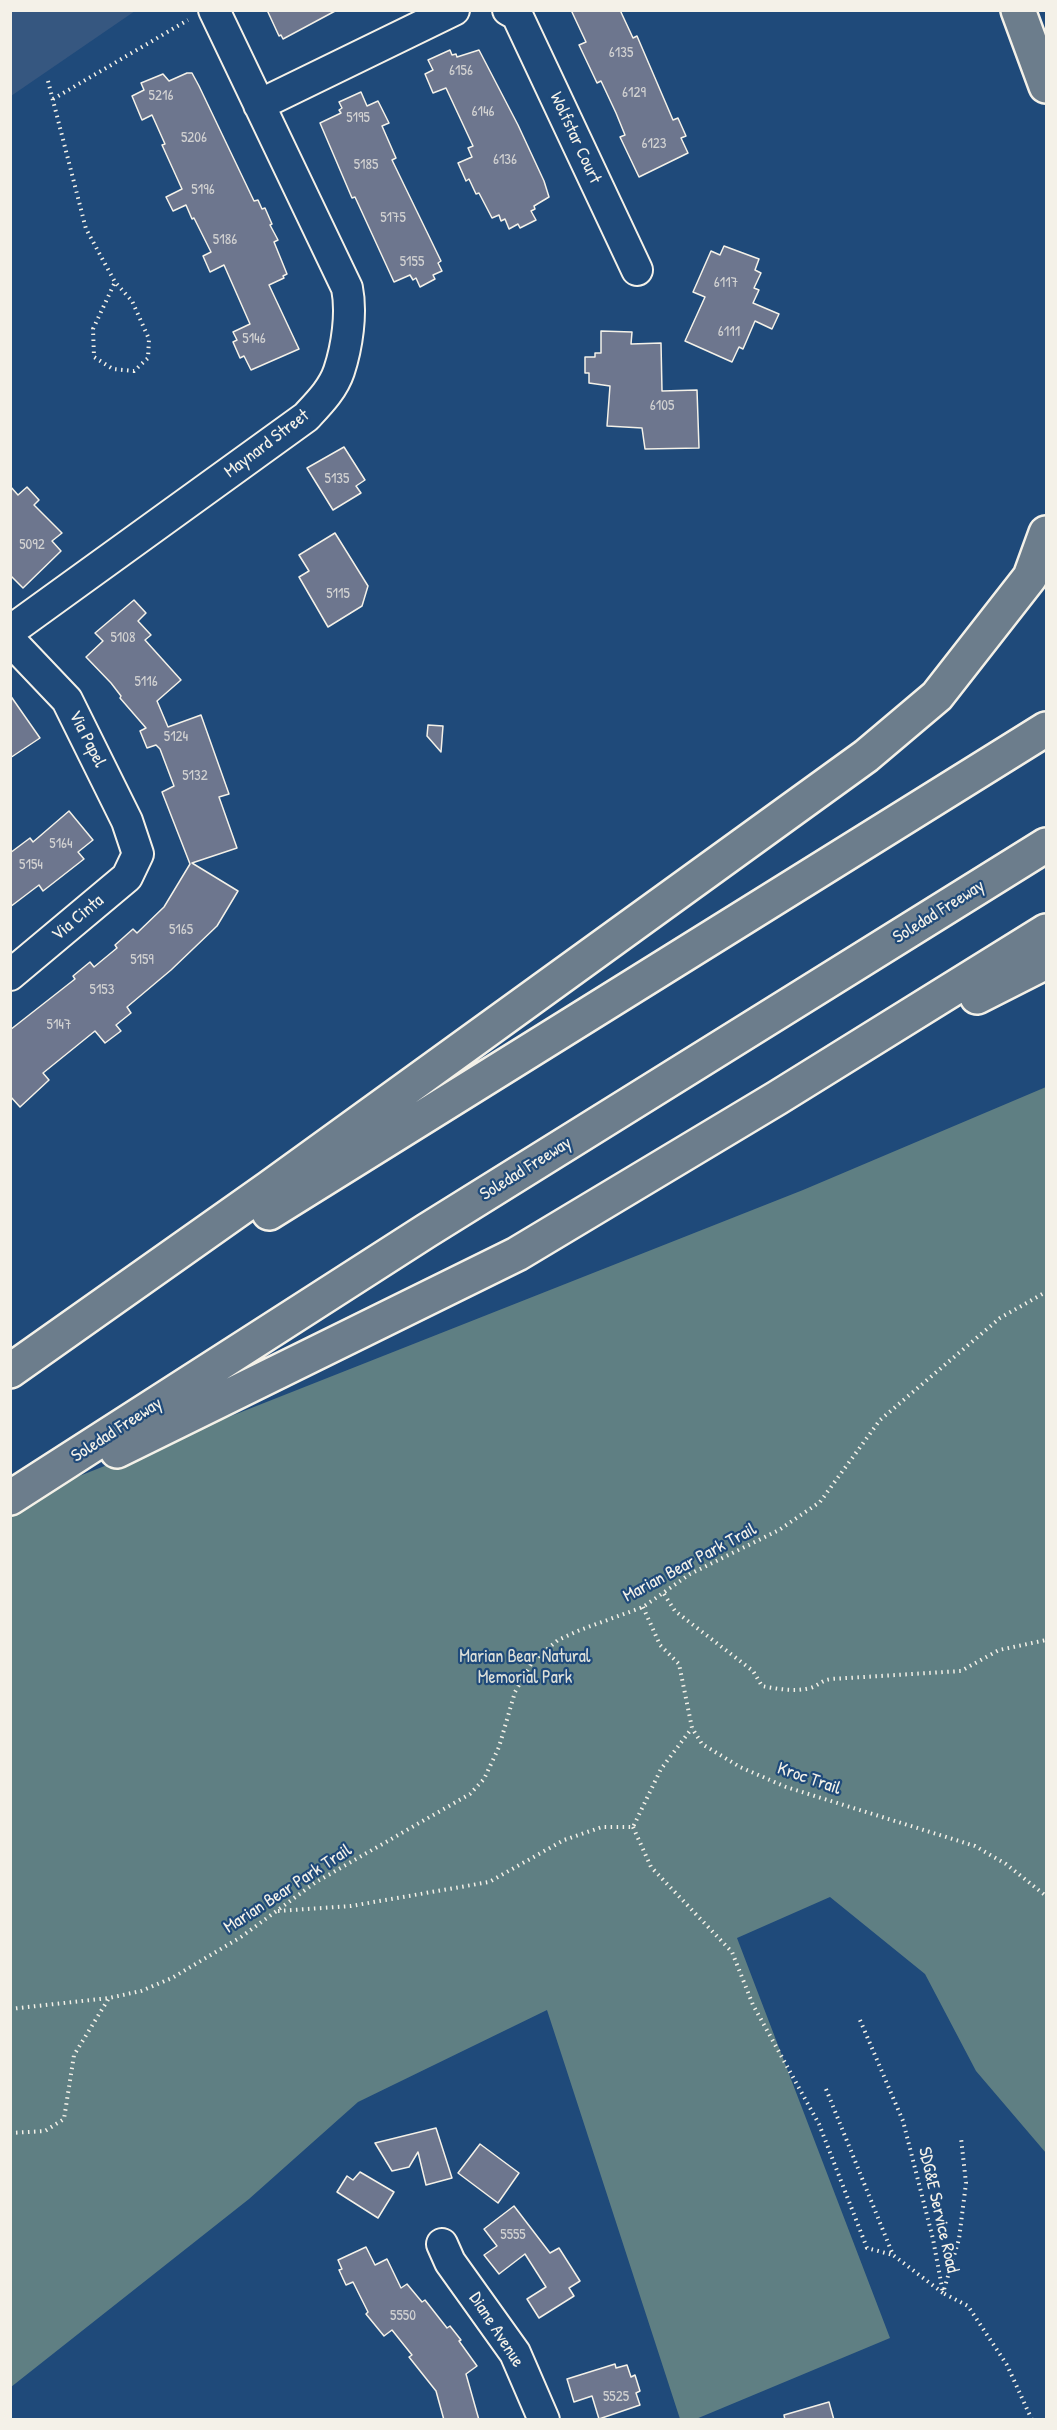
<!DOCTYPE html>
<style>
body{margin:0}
#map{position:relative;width:1057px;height:2430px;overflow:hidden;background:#1f4a7a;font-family:"Patrick Hand",sans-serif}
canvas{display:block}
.frame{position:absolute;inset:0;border:12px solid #f4f1e8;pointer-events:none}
</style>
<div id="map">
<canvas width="1057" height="2430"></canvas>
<div class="frame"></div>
</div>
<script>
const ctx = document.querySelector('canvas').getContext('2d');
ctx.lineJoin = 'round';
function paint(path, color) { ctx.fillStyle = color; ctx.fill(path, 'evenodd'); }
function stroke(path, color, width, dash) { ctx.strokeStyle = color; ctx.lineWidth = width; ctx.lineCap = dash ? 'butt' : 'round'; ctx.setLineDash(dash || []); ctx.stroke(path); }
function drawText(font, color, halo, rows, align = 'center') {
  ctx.font = font + ' "Patrick Hand",sans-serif'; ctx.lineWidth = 4.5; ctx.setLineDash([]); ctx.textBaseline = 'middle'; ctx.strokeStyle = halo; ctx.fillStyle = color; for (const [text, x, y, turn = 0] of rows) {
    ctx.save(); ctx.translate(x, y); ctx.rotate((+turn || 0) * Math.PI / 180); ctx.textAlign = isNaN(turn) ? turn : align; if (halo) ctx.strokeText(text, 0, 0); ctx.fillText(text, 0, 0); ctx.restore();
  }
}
paint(new Path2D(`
 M 11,10 L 135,10 L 135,11 L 11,96 Z`), '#365780');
paint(new Path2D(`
 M 1046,1087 L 1046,2153 L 976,2071 L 925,1974 L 830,1897 L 737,1938 L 890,2338 L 696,2419 L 680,2419 L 547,2010 L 358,2102 L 249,2199 L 11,2387 L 11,1503 L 803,1190 Z`), '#5f7f83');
const building = new Path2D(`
 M 267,10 L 337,10 L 283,39 L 281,35 L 279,36 Z
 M 571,10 L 620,10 L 633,38 L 637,36 L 673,120 L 678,118 L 686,136 L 681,138 L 688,153 L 639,177 L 620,137 L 625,135 L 616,113 L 601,81 L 597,83 L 579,45 L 586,42 Z
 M 450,50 L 452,55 L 456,54 L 457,57 L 479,50 L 518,125 L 544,181 L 549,197 L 534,206 L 535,209 L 531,211 L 536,220 L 520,228 L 518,224 L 509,229 L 505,219 L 501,221 L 499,215 L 492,218 L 479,193 L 476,194 L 469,179 L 466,181 L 458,163 L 472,157 L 468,148 L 473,146 L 446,88 L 433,93 L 425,74 L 433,70 L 428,60 Z
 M 187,73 L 192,73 L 199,86 L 254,201 L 258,200 L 262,209 L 265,208 L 272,224 L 270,225 L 278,240 L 274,242 L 287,274 L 283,276 L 284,278 L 269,285 L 299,349 L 251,370 L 244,356 L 240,358 L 233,342 L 237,340 L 233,332 L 250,324 L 224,265 L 210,272 L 203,256 L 211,252 L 194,218 L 192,219 L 186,205 L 173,211 L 166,197 L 182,189 L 162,145 L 165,144 L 152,115 L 142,120 L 132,96 L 144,90 L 141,83 L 163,74 L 169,81 Z
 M 361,92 L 367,106 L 378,101 L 389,123 L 382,126 L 396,158 L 392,160 L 441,261 L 438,263 L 442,271 L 433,275 L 435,279 L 420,287 L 416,278 L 413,280 L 410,275 L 394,282 L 355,197 L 352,198 L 320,123 L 341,113 L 339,110 L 342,108 L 339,102 Z
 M 724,246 L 759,259 L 755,270 L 761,273 L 754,288 L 759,290 L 753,303 L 779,314 L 772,329 L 755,321 L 743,349 L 739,347 L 732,362 L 685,341 L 705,297 L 693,292 L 711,251 L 720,255 Z
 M 601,331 L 632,332 L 631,344 L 661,343 L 662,391 L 697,390 L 699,448 L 645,449 L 642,428 L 607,426 L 610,386 L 589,383 L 589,373 L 585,373 L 585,357 L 595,357 L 595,353 L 601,353 Z
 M 344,447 L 365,480 L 356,486 L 361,493 L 333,510 L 307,468 Z
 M 10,486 L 18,495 L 27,487 L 39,500 L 34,505 L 62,533 L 52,541 L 61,551 L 23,588 L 10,575 Z
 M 335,533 L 368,586 L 362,606 L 328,627 L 299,577 L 309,571 L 299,555 Z
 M 134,600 L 146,613 L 138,621 L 151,635 L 145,640 L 181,680 L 157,701 L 168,727 L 201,715 L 229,794 L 219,797 L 237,848 L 192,863 L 238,891 L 217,926 L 171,970 L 127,1007 L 131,1013 L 116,1025 L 121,1031 L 105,1043 L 95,1031 L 43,1073 L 49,1080 L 20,1107 L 10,1096 L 10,1030 L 75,979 L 73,976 L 90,962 L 94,967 L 117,948 L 115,945 L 133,929 L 137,933 L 164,907 L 190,864 L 162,792 L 174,786 L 160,749 L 156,745 L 147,748 L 140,731 L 146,728 L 120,698 L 121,696 L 111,683 L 86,657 L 103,641 L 95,633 Z
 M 10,695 L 40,738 L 10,758 Z
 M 428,725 L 443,726 L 441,752 L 427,736 Z
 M 69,811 L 93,840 L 78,852 L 84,859 L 43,891 L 39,885 L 10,907 L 10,853 L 30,838 L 33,842 Z
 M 436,2128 L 452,2178 L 426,2185 L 418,2152 L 409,2167 L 392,2171 L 375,2143 Z
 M 480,2144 L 519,2173 L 498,2203 L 458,2173 Z
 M 360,2172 L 394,2192 L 378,2218 L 337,2192 L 347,2176 L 353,2180 Z
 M 514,2206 L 550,2253 L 559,2248 L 580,2281 L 569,2288 L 574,2296 L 539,2318 L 527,2299 L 546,2287 L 525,2254 L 499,2274 L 484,2255 L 497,2246 L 484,2229 Z
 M 366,2247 L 375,2265 L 387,2259 L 401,2288 L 407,2284 L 422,2302 L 425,2300 L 447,2328 L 450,2326 L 461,2340 L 459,2341 L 477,2366 L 466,2374 L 479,2420 L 444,2420 L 436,2391 L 409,2357 L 412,2355 L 392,2330 L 384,2336 L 366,2314 L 368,2312 L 353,2282 L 346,2285 L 339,2270 L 342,2269 L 338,2260 Z
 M 615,2364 L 616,2368 L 627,2365 L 631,2377 L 635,2375 L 640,2391 L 636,2393 L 640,2405 L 599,2419 L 592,2396 L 574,2402 L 567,2379 Z
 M 829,2402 L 834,2420 L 785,2420 L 784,2415 Z`);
paint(building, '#6d768e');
stroke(building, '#f4f1e8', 1.5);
const minor = new Path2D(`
 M 508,10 L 517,15 L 637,270
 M 259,105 L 454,10
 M 10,631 L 306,417 C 319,403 333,389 339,371 C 347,347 352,313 347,288 L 214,10
 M 10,640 L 67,700 L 127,821 L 138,854 L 127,877 L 10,975
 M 442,2244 L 450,2262 L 515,2353 L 544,2420`);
const highway = new Path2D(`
 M 1018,10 L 1046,86
 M 977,997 L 1046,962
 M 269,1213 L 1046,729
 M 10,1371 L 269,1188 L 866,756 L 937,696 L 1030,577 L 1046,533
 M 117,1451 L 517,1254 L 777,1098 L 1046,931
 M 10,1498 L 426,1231 L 1046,845`);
stroke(minor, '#f4f1e8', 34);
stroke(highway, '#f4f1e8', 38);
stroke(new Path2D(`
 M 48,81 L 86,229 L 115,282 L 132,301 L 149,339 L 148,358 L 134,371 L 113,369 L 94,357 L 93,329 L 115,282
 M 53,99 L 188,20
 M 664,1594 L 675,1611 L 753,1671 L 762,1686 C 778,1689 794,1692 810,1688 C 818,1686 822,1680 831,1679 L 961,1671 L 999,1650 L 1046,1640
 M 643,1607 L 660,1645 L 679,1664 L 692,1728 L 702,1744 L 740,1767 L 786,1787 L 975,1846 L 1006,1864 L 1046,1896
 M 633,1827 L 651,1867 L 732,1952 L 753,2005 L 819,2124 L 867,2248 L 893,2255
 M 278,1911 L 351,1906 L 489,1882 L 564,1840 L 602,1827 L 633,1827 L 661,1769 L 692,1728
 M 10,2009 L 109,1998 L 141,1991 L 172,1978 L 241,1937 L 316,1882 L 470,1794 L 484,1779 L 499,1747 L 515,1692 L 533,1661 L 558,1640 L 580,1630 L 643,1607 L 690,1574 L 779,1530 L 820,1502 L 880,1420 L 1000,1318 L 1046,1292
 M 860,2020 L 903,2121 L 933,2239 L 943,2293 L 968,2306 L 1007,2365 L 1032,2420
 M 826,2089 L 893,2255 L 943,2293 L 959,2239 L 966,2183 L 961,2138
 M 10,2133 L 45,2131 L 64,2119 L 74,2055 L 109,1998`), '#f4f1e8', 4, [1.5, 4.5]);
stroke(minor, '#1f4a7a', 30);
stroke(highway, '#6c7d8c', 33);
drawText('15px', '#d2d2d2', null, [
 ["6135",621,53],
 ["6156",461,71],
 ["6129",634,93],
 ["5216",161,96],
 ["6146",483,112],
 ["5195",358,118],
 ["5206",194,138],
 ["6123",654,144],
 ["6136",505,160],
 ["5185",366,165],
 ["5196",203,190],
 ["5175",393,218],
 ["5186",225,240],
 ["5155",412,262],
 ["6117",726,283],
 ["6111",729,332],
 ["5146",254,339],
 ["6105",662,406],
 ["5135",337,479],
 ["5092",32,545],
 ["5115",338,594],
 ["5108",123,638],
 ["5116",146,682],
 ["5124",176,737],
 ["5132",195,776],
 ["5164",61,844],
 ["5154",31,865],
 ["5165",181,930],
 ["5159",142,960],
 ["5153",102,990],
 ["5147",59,1025],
 ["5555",513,2235],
 ["5550",403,2316],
 ["5525",616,2397]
]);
drawText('18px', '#f4f1e8', '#1f4a7a', [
 ["Wolfstar Court",575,138,65],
 ["Maynard Street",267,444,-37],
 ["Via Papel",87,739,63],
 ["Soledad Freeway",939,912,-32],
 ["Via Cinta",78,918,-40],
 ["Soledad Freeway",526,1169,-32],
 ["Soledad Freeway",117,1430,-33],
 ["Marian Bear Park Trail",690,1563,-28],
 ["Kroc Trail",809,1779,19],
 ["Marian Bear Park Trail",288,1889,-33],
 ["SDG&E Service Road",938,2210,77],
 ["Diane Avenue",496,2330,57]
]);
drawText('18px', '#dee0d9', '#1f4a7a', [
 ["Marian Bear Natural",525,1657],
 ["Memorial Park",525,1678]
]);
</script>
